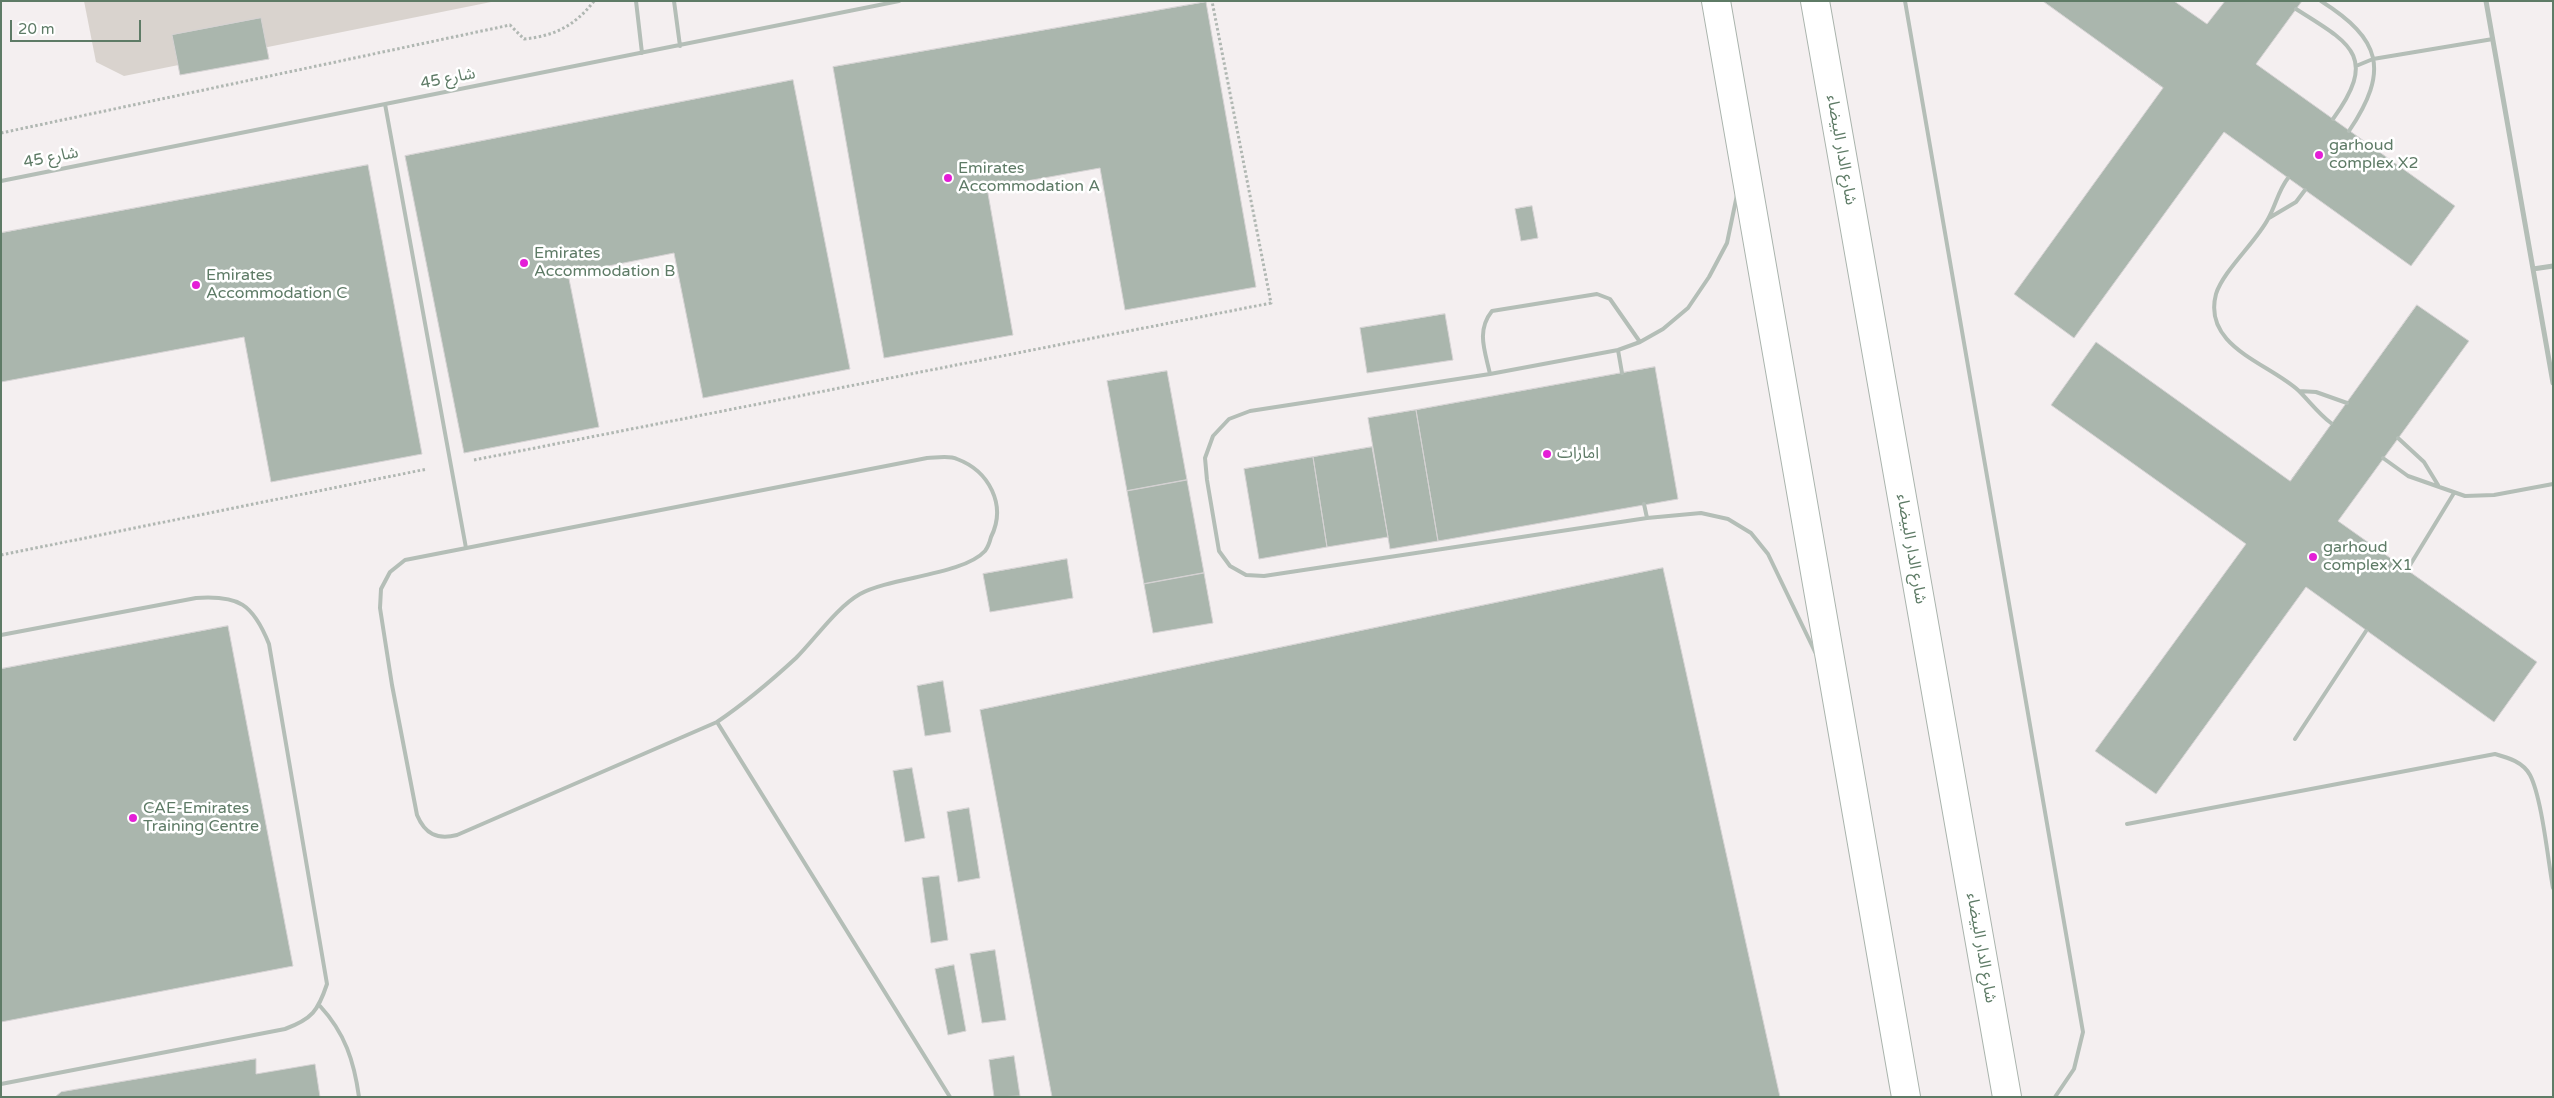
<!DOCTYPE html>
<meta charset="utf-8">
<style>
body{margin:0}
#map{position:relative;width:2554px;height:1098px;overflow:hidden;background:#f4eff0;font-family:"Varela Round",sans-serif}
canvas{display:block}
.frame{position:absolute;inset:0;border:2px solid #5e7b66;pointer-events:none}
.scale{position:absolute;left:10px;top:20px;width:131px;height:22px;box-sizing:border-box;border:2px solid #5e7b66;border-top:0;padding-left:6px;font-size:15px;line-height:18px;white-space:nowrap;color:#5e7b66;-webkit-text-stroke:4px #fff;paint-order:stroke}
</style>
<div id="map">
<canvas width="2554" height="1098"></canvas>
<div class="frame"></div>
<div class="scale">20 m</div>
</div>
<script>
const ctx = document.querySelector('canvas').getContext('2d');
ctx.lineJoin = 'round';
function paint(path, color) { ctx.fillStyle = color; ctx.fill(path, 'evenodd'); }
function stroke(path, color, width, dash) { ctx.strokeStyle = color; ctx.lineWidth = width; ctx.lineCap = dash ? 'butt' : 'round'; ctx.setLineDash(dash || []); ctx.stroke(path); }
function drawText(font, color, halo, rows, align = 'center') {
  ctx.font = font + ' "Varela Round","Noto Sans Arabic",sans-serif'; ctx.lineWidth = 5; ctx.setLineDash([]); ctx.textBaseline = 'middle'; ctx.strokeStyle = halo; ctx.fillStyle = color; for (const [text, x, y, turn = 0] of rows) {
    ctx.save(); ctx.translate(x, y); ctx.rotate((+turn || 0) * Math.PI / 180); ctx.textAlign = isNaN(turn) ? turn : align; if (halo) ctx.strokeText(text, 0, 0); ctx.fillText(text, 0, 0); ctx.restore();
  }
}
paint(new Path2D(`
 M 84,1 L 496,1 L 124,76 L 96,62 Z`), '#d9d3ce');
const building = new Path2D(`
 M 2043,1 L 2174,1 L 2207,24 L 2225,1 L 2302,1 L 2256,64 L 2455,206 L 2411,266 L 2224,132 L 2074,338 L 2014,294 L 2163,88 Z
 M 1206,2 L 1256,287 L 1125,310 L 1100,168 L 987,188 L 1013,335 L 884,358 L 833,67 Z
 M 261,18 L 269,59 L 180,75 L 172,35 Z
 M 793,80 L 850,369 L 703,398 L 674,253 L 568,274 L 599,427 L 464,453 L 405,156 Z
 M 368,165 L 422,454 L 271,482 L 244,337 L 1,382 L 1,233 Z
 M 1532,206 L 1538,238 L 1521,241 L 1515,209 Z
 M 2417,305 L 2469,341 L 2338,521 L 2537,662 L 2494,722 L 2306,587 L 2156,794 L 2095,751 L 2246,544 L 2051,405 L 2096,342 L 2290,481 Z
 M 1445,314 L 1453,360 L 1367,373 L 1360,328 Z
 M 1655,367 L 1678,499 L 1438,541 L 1416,410 Z
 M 1167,371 L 1187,480 L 1127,491 L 1107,381 Z
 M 1416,410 L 1438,541 L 1390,549 L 1368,418 Z
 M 1372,447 L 1388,537 L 1327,547 L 1313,457 Z
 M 1313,457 L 1327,547 L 1259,559 L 1244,469 Z
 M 1187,480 L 1204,573 L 1144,584 L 1127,491 Z
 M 1067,559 L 1073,598 L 990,612 L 983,574 Z
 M 1663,568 L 1780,1097 L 1052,1097 L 980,710 Z
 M 1204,573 L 1213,623 L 1153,633 L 1144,584 Z
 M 228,626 L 293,966 L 1,1022 L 1,669 Z
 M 943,681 L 951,732 L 925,736 L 917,686 Z
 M 912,768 L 925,838 L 905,842 L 893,771 Z
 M 969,808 L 980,878 L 958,882 L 947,812 Z
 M 939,876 L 948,940 L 931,943 L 922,878 Z
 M 995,950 L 1006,1020 L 982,1023 L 970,954 Z
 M 954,965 L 966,1031 L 948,1035 L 935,969 Z
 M 1014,1056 L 1020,1096 L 994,1097 L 989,1060 Z
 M 256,1059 L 256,1074 L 315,1064 L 320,1097 L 55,1097 L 61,1092 Z`);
paint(building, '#aab6ad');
stroke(building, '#d5d2d3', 1);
const primary = new Path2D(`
 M 1716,1 L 1906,1097
 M 1815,1 L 2007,1097`);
stroke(primary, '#a9b3ac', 30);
stroke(new Path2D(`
 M 1,133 L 510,25 L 524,39 C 554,36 575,26 594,1
 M 474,460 L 1271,303 L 1212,1
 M 1,555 L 427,469`), '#b0b7b2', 3, [2.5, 2.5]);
stroke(new Path2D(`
 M 636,1 L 642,53
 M 674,1 L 680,46
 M 1905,1 L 2083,1032 L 2074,1069 L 2055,1097
 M 2321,1 C 2381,39 2390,70 2349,131
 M 2296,9 C 2350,43 2379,56 2333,119
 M 2356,66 L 2373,59 L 2493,39
 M 385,104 L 466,548
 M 2288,178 C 2278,191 2276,205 2268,219 C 2256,242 2223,271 2216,294 C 2202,347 2269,363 2299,391 C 2310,402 2319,414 2331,423
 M 1,181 L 899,1
 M 1737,195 L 1727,243 L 1709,277 L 1688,308 L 1663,329 L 1640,342 L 1618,350 L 1490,374 L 1250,411 L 1229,419 L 1213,436 L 1205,458 L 1207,480 L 1219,551 L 1230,566 L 1246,575 L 1264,576 L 1647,518 L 1701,513 L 1728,519 L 1751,533 L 1768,554 L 1817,656
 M 2269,218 L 2296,202 L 2305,190
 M 1618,350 L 1622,373
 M 1490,374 C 1485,351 1476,331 1492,311 L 1597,294 L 1610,299 L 1640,342
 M 2299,391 L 2316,392 L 2347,403
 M 2398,438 L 2424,462 L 2438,485
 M 927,458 C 935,458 949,455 957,459 C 989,471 1007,505 991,537 C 990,541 988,547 985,551 C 963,575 891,577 860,594 C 837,607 815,639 796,658 C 771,681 745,703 717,722 L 457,835 C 437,840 425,834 417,815 L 392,685 L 380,608 L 381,589 L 390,572 L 405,560 Z
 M 2383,458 L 2408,476 L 2465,496 L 2494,495 L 2553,484
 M 1644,504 L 1647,518
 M 2407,570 L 2454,493
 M 1,635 L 196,598 C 239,595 253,604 269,644 L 327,984 C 318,1011 312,1019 285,1029 L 1,1084
 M 717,722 L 950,1097
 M 2295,739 L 2366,631
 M 2127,824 L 2495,754 C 2509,758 2523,762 2530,775 C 2542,798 2548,861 2553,888
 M 320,1006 C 345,1033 354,1061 359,1097`), '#b4beb7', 4);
stroke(new Path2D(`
 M 2486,1 L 2553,383
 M 2533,269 L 2553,266`), '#b4beb7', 5);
stroke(primary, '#fff', 28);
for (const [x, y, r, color] of [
 [2319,155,5,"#e41ed7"],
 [948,178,5,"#e41ed7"],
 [524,263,5,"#e41ed7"],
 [196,285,5,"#e41ed7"],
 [1547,454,5,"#e41ed7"],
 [2313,557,5,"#e41ed7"],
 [133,818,5,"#e41ed7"]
]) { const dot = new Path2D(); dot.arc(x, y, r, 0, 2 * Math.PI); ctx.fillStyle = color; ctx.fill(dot); stroke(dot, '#fff', 2); }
drawText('16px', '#5e7b66', '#fff', [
 ["شارع 45",448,79,-11],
 ["شارع الدار البيضاء",1841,150,80],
 ["شارع 45",51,158,-11],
 ["شارع الدار البيضاء",1911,549,80],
 ["شارع الدار البيضاء",1981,948,80]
]);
drawText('16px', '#5e7b66', '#fff', [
 ["garhoud",2329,146],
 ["complex X2",2329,164],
 ["Emirates",958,169],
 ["Accommodation A",958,187],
 ["Emirates",534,254],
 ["Accommodation B",534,272],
 ["Emirates",206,276],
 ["Accommodation C",206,294],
 ["امارات",1557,454],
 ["garhoud",2323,548],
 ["complex X1",2323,566],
 ["CAE-Emirates",143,809],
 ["Training Centre",143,827]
], 'left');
</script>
